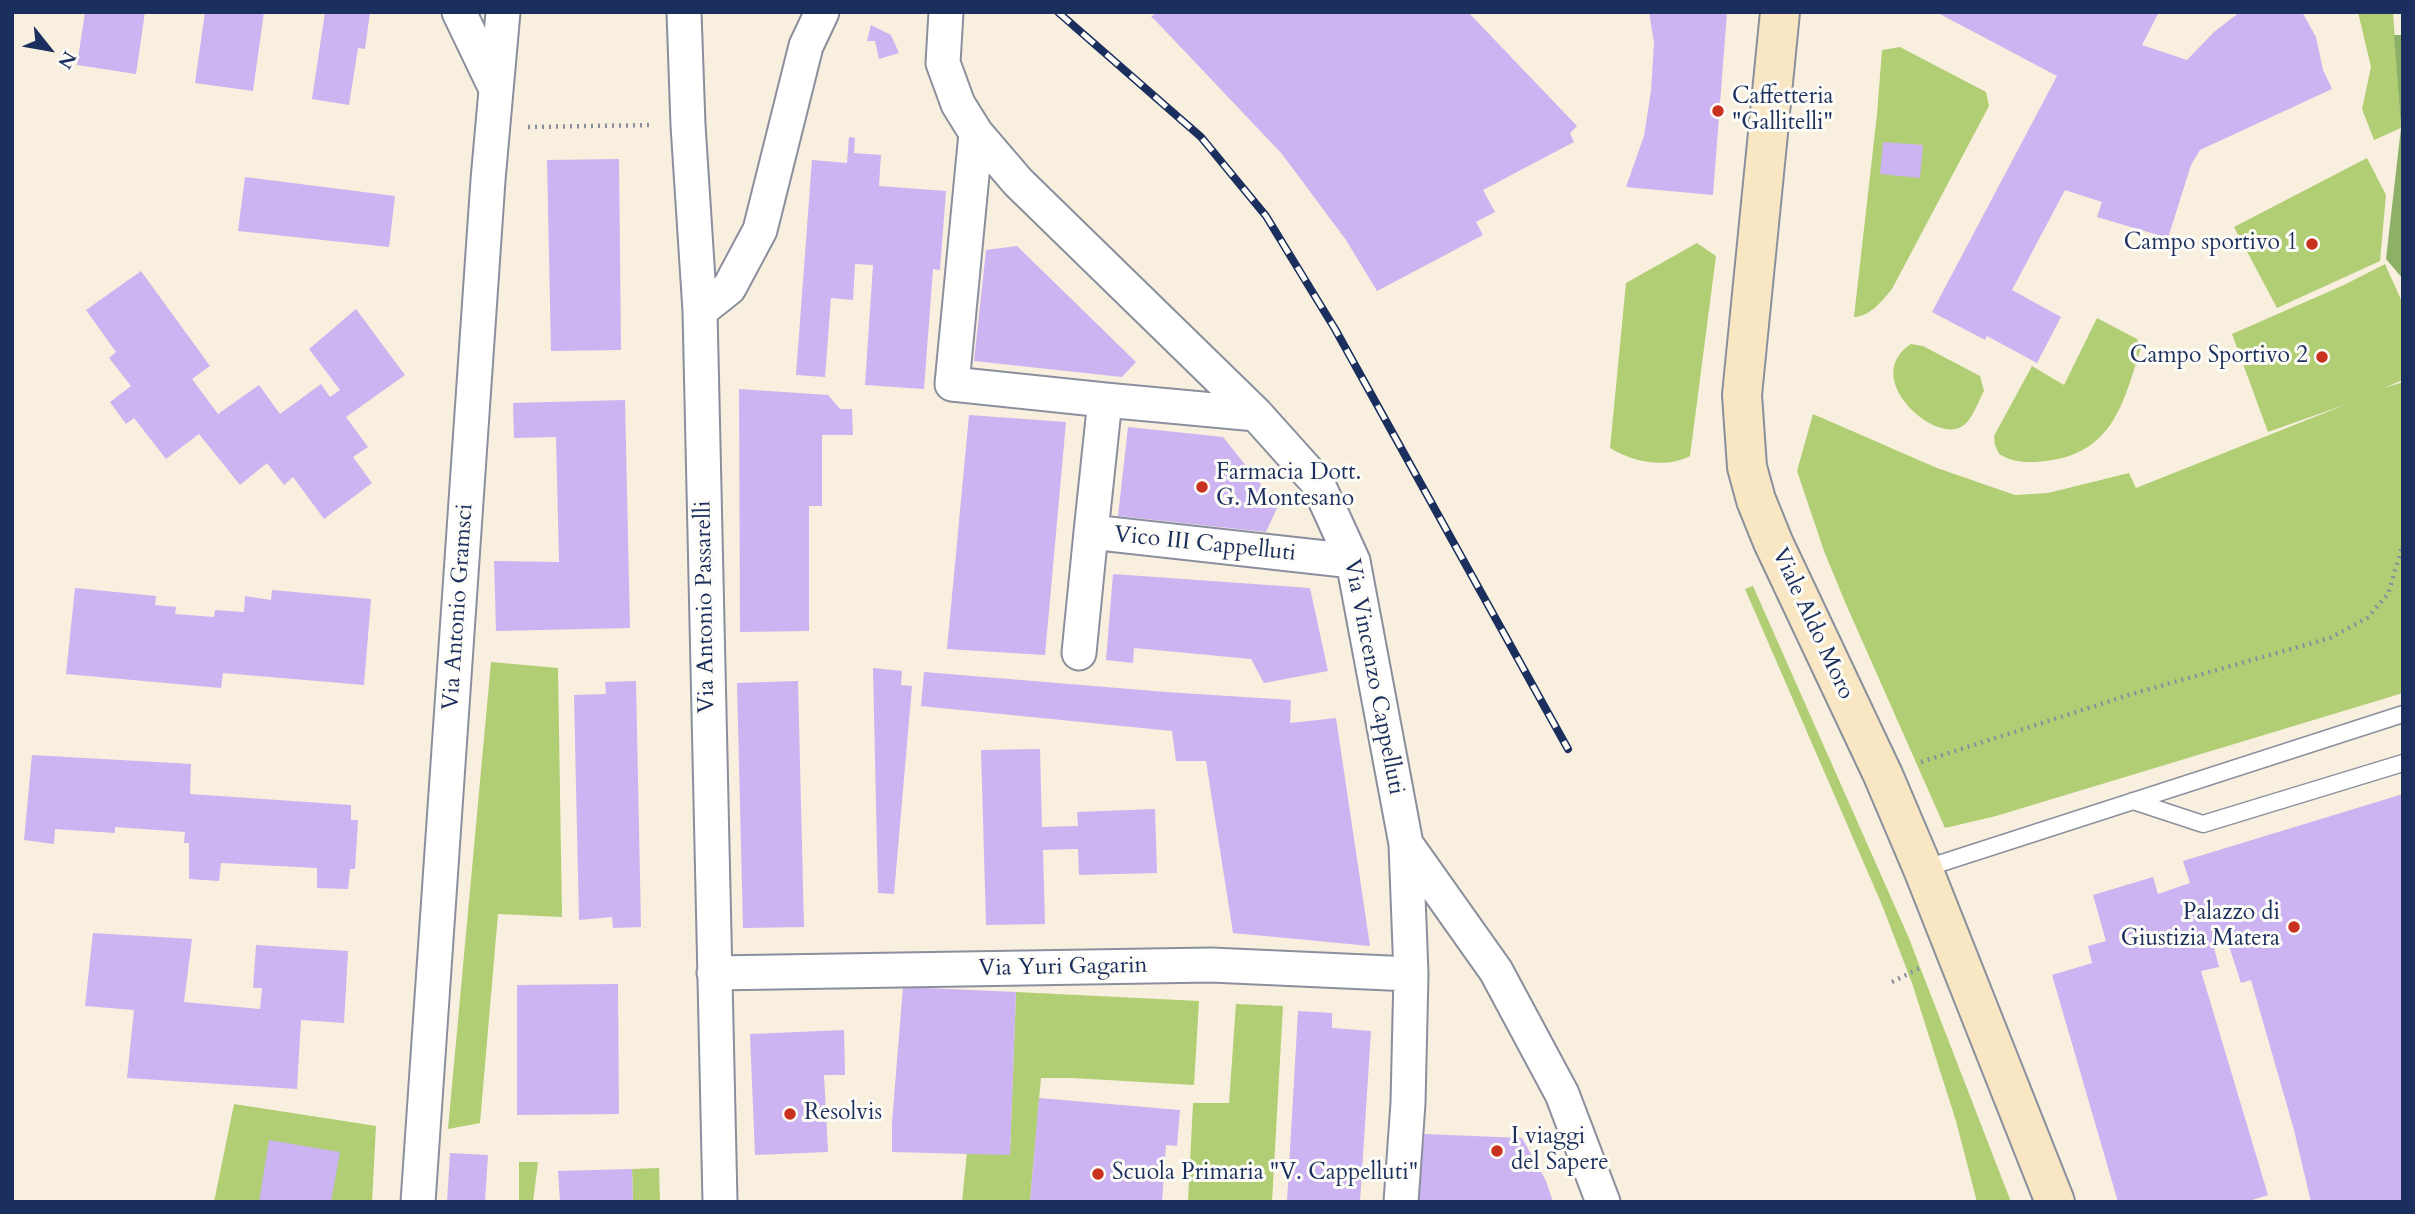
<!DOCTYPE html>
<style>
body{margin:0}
#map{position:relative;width:2415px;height:1214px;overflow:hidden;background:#f8efde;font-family:Cardo,serif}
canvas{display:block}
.frame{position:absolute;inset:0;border:14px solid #1b2f5e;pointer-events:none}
.north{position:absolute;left:14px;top:14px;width:70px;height:70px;-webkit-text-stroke:5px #fdfcf7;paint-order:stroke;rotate:121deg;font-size:19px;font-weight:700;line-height:28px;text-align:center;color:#1b2f5e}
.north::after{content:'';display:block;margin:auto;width:24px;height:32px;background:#1b2f5e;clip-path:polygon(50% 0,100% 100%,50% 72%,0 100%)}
</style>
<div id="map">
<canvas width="2415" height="1214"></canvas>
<div class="frame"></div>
<div class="north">N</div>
</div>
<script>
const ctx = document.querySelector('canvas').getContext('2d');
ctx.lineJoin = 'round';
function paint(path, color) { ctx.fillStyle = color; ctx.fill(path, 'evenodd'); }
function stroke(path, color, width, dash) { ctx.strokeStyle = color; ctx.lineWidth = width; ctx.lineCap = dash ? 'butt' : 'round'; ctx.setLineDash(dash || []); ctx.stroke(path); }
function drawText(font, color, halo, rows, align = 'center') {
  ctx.font = font + ' Cardo,serif'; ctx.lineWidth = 6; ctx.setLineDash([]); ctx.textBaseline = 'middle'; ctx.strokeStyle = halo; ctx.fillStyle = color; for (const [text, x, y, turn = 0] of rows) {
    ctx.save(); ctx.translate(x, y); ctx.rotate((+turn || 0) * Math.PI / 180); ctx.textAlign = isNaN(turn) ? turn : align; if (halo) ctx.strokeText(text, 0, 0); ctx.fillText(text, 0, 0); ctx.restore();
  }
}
paint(new Path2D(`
 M 2358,12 L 2393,12 L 2401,128 L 2374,140 L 2362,109 L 2371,67 Z
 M 1900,47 L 1986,92 L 1989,106 L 1892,289 C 1882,301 1871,316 1854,317 L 1877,114 L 1882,50 Z
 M 2367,158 L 2386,195 L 2380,261 L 2277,308 L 2234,227 Z
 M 1697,243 L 1716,256 L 1690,456 C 1665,469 1633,462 1610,448 L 1626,283 Z
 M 2385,264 L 2403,304 L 2403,380 L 2384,388 L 2403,382 L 2403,693 L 1996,816 L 1945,828 L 1845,602 L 1824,551 L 1797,471 L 1813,414 L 1937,468 L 2015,495 L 2048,493 L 2129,473 L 2136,488 L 2347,404 L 2268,432 L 2232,334 L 2344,285 Z
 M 2097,318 L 2137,339 L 2141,348 C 2124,399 2115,450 2052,460 C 2033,463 2015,464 1999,454 L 1995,445 L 1994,436 L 2032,366 L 2064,385 Z
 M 1911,344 L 1923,346 L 1980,376 L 1984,391 C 1978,402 1972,421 1961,427 C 1933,443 1860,377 1911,344 Z
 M 1753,586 L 1908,936 L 2011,1202 L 1977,1202 L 1956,1121 L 1912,983 L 1882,905 L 1745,589 Z
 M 491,662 L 558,668 L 562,917 L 498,914 L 480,1123 L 448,1129 Z
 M 1016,992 L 1199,1001 L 1194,1085 L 1072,1078 L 1041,1078 L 1030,1202 L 962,1202 L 967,1152 L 1010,1154 Z
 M 1236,1004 L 1283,1006 L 1272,1202 L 1188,1202 L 1193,1103 L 1229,1103 Z
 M 234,1104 L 376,1126 L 372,1202 L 214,1202 Z
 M 519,1162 L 538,1162 L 533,1202 L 519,1202 Z
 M 659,1168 L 660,1202 L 633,1202 L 632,1169 Z`), '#b1ce75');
paint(new Path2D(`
 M 2394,35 L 2403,35 L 2403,279 L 2386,259 L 2401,128 Z`), '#8cb166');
paint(new Path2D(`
 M 85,12 L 145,12 L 136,74 L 77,65 Z
 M 205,12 L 264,12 L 253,91 L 195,83 Z
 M 325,12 L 370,12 L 365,49 L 358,48 L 349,105 L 312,99 Z
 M 1153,12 L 1468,12 L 1577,126 L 1570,133 L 1574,142 L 1483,190 L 1495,212 L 1476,222 L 1483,235 L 1377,291 L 1346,240 L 1282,154 L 1154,19 L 1151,17 L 1155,14 Z
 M 1649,12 L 1727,12 L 1713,195 L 1626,187 L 1644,136 L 1651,91 L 1654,43 Z
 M 1936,12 L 2159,12 L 2142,45 L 2187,60 L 2214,32 L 2240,12 L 2302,12 L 2316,37 L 2323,70 L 2332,89 L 2200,150 L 2191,165 L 2168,238 L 2097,217 L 2102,202 L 2065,190 L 2012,290 L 2061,317 L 2037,363 L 1987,336 L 1985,340 L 1932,312 L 2057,76 Z
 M 871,25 L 891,35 L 899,53 L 879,59 L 875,41 L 867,41 Z
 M 849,137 L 855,138 L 854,153 L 881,155 L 879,186 L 946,191 L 940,270 L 933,269 L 924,389 L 865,385 L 873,265 L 855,264 L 853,300 L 831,298 L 825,377 L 796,375 L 812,160 L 847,163 Z
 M 1883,142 L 1923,145 L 1920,178 L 1880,174 Z
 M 619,159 L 621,350 L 551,351 L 547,160 Z
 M 245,177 L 395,196 L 389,247 L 238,231 Z
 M 1017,246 L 1136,362 L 1122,377 L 974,361 L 986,250 Z
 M 141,271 L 210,366 L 192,379 L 218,414 L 259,385 L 280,414 L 321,384 L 330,397 L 340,390 L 309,349 L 356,309 L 405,375 L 346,417 L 368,447 L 353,457 L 372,483 L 324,519 L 293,477 L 284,485 L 267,463 L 240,485 L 199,434 L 166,459 L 134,418 L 126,424 L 110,402 L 131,386 L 109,358 L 116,352 L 86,310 Z
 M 739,389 L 828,395 L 840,409 L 852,409 L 853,435 L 822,435 L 822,506 L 809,506 L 809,631 L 740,632 Z
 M 625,400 L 630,628 L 496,631 L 494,561 L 559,562 L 556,437 L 514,438 L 513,403 Z
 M 969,415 L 1066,422 L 1045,655 L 947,649 Z
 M 1128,427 L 1223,437 L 1278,506 L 1266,532 L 1118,516 Z
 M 1113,574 L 1310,588 L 1328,671 L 1264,683 L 1251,659 L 1134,648 L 1133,663 L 1106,660 Z
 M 75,588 L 156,596 L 155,605 L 176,607 L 175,614 L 214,617 L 215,610 L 244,612 L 245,596 L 271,600 L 272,590 L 371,599 L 364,685 L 223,673 L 221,688 L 66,674 Z
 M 873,668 L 902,671 L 901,685 L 912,686 L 894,894 L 878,893 Z
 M 924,672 L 1166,692 L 1291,700 L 1290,723 L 1336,718 L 1370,946 L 1233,933 L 1206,761 L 1176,761 L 1172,731 L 921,706 Z
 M 636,681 L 641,927 L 613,928 L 612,917 L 579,920 L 574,695 L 606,694 L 605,682 Z
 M 798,681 L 804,927 L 743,928 L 737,683 Z
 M 1040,749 L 1042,827 L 1078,826 L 1077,812 L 1155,809 L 1157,873 L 1079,875 L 1078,849 L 1043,850 L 1045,924 L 986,925 L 981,750 Z
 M 32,755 L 191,764 L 190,794 L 351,805 L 351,820 L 358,820 L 355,869 L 350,869 L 348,889 L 317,888 L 317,868 L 221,863 L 219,881 L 189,879 L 189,843 L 184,843 L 185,832 L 115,827 L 115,833 L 55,829 L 54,844 L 24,840 Z
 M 2403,794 L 2403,1202 L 2311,1202 L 2294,1130 L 2251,980 L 2241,983 L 2227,940 L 2213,944 L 2219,967 L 2201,971 L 2268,1195 L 2246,1202 L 2118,1202 L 2052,975 L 2092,963 L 2088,946 L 2106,941 L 2093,895 L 2153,877 L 2158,894 L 2190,883 L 2183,861 Z
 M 93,933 L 192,939 L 184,1002 L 260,1009 L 262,988 L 253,988 L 256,945 L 348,951 L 344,1023 L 301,1020 L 297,1089 L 127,1078 L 134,1010 L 85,1006 Z
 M 618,984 L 619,1114 L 517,1115 L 517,985 Z
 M 903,987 L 1016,992 L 1010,1155 L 892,1152 L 892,1122 Z
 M 1298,1011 L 1332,1013 L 1332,1028 L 1371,1031 L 1360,1202 L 1287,1202 Z
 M 844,1030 L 845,1075 L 824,1075 L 828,1152 L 755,1155 L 750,1034 Z
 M 1039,1098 L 1180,1110 L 1177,1146 L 1166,1145 L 1162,1202 L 1030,1202 Z
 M 1424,1134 L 1522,1138 L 1546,1181 L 1553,1202 L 1418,1202 Z
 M 269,1140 L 340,1152 L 331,1202 L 259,1202 Z
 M 450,1153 L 488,1155 L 485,1202 L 447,1202 Z
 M 632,1169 L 633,1202 L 560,1202 L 558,1171 Z`), '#cbb4f1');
const service = new Path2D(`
 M 2133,801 L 2203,824 L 2403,763
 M 1923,869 L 2403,714`);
const minor = new Path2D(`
 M 459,12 L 496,89
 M 684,12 L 688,125 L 700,311 L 720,1202
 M 946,12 L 943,63 L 958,104 L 976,133 L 1018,182 L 1256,414 L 1317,482 L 1353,561 L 1406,844 L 1411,974 L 1408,1103 L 1401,1202
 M 976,133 L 952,384 L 1105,400
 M 700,311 L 729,288 L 760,230 L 806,46 L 822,12
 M 1256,414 L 1105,400 L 1091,532 L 1353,561
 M 1079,653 L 1091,532
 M 1406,844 L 1496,971 L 1562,1094 L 1603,1202
 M 714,973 L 1211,965 L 1411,974
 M 418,1202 L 488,180 L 503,12`);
const secondary = new Path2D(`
 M 1780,12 L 1742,395 L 1747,467 L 1756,500 L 1773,542 L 1883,775 L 1923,869 L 2055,1202`);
stroke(service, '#8a8f9e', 19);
stroke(minor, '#8a8f9e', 37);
stroke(secondary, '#8a8f9e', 42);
stroke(new Path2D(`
 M 528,127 L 652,125
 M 1921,762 L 2132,694 L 2330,638 L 2367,618 L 2388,594 L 2403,544
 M 1892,982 L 1920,968`), '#8a8f9e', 4.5, [2, 5]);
stroke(service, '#fff', 16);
stroke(minor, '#fff', 33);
stroke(secondary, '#f9e7c3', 38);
const rail = new Path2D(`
 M 1058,12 L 1201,137 L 1266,216 L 1335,329 L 1568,749`);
stroke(rail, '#1b2f5e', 8);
stroke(rail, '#fdfcf7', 5, [16]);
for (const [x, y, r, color] of [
 [1718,111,7,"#c8321e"],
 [2312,244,7,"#c8321e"],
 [2322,357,7,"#c8321e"],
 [1202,487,7,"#c8321e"],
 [2294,927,7,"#c8321e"],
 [790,1114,7,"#c8321e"],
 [1497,1151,7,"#c8321e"],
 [1098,1174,7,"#c8321e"]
]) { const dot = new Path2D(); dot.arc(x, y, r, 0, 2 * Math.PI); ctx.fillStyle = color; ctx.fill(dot); stroke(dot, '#fdfcf7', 2.5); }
drawText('23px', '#1b2f5e', '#fdfcf7', [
 ["Caffetteria",1732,98],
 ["\"Gallitelli\"",1732,124],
 ["Campo sportivo 1",2298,244,"right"],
 ["Campo Sportivo 2",2308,357,"right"],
 ["Farmacia Dott.",1216,474],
 ["G. Montesano",1216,500],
 ["Palazzo di",2280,914,"right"],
 ["Giustizia Matera",2280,940,"right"],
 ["Resolvis",804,1114],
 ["I viaggi",1511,1138],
 ["del Sapere",1511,1164],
 ["Scuola Primaria \"V. Cappelluti\"",1112,1174]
], 'left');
drawText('23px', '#1b2f5e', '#fdfcf7', [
 ["Vico III Cappelluti",1205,545,6],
 ["Via Antonio Gramsci",459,607,-86],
 ["Via Antonio Passarelli",706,607,-91],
 ["Viale Aldo Moro",1812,624,65],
 ["Via Vincenzo Cappelluti",1373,677,79],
 ["Via Yuri Gagarin",1063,968,-1]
]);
</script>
